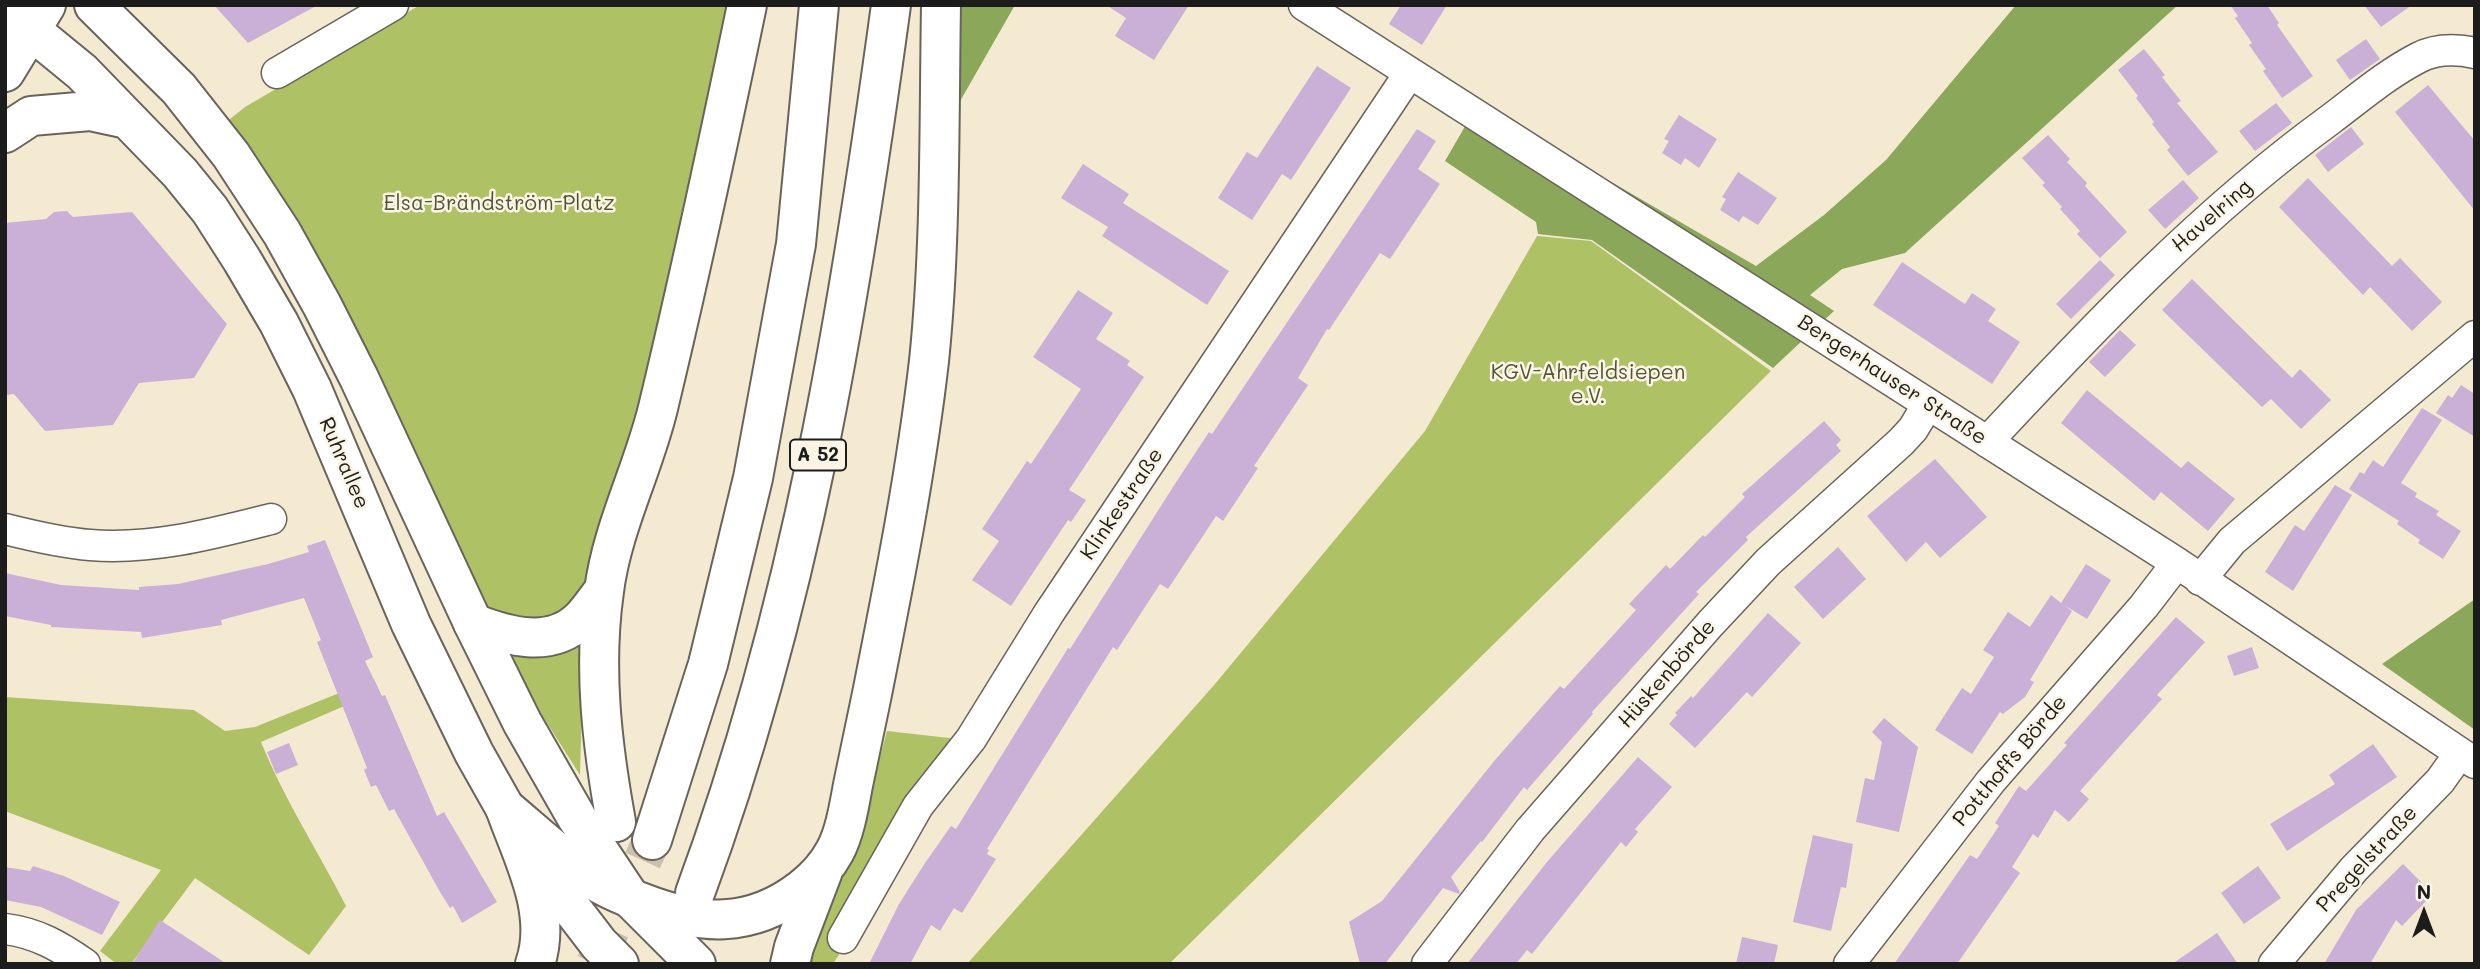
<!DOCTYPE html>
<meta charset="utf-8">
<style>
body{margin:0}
#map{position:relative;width:2480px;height:969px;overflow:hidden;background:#f4ead1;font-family:Mali,sans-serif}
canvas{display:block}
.frame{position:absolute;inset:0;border:7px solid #1c1c1c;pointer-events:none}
.north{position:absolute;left:2389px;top:878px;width:70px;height:70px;-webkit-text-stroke:5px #fcf5e5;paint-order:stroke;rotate:0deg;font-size:19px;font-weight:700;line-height:28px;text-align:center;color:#1c1c1c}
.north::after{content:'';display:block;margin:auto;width:24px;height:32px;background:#1c1c1c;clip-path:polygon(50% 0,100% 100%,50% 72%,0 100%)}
</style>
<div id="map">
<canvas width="2480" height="969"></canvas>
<div class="frame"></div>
<div class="north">N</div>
</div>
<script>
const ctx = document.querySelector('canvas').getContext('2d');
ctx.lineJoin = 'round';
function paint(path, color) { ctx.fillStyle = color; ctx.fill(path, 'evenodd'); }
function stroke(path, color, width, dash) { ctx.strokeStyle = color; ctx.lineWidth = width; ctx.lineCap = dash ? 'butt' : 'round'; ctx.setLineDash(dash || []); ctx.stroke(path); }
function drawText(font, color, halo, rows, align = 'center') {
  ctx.font = font + ' Mali,sans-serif'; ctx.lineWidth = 5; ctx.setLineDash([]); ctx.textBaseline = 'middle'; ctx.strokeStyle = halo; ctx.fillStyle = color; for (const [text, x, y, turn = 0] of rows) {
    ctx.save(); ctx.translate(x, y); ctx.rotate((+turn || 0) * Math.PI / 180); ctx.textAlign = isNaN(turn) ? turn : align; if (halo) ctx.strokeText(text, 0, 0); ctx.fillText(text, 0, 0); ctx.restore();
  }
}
paint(new Path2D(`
 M 420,5 L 741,5 L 647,435 L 585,591 L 580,775 L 469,600 L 220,127 L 245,107 Z
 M 1537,236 L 1591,241 L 1771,371 L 1169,964 L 967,964 L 1215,684 L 1425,431 Z
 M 374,679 L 379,691 L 261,742 C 284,799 318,851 346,906 L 309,955 L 195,878 L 131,964 L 117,964 L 100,951 L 161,870 L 5,811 L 5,697 L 194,710 L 225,731 L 255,727 Z
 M 887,731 L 967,740 L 839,937 L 840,953 L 833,964 L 805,964 L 805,957 L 858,838 Z`), '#aec165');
paint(new Path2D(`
 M 959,5 L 1015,5 L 959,103 Z
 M 2016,5 L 2178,5 L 1905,253 L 1842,269 L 1810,295 L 1834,311 L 1773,368 L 1592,240 L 1538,234 L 1536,222 L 1445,161 L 1471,116 L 1603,199 L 1613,183 L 1756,266 L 1824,215 L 1886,160 Z
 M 2475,599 L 2475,730 L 2382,664 Z`), '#8aa75a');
paint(new Path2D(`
 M 214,5 L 318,5 L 248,43 Z
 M 1106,5 L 1189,5 L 1154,60 L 1115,36 L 1126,18 Z
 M 1401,5 L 1447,5 L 1422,45 L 1389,24 Z
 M 2230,5 L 2267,5 L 2279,23 L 2277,25 L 2313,76 L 2282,98 L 2263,71 L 2266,69 L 2249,45 L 2252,43 L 2235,18 L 2238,16 Z
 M 2364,5 L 2412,5 L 2381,27 Z
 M 2366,39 L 2380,59 L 2350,80 L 2336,60 Z
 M 2144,49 L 2165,75 L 2162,77 L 2181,101 L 2177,103 L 2218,152 L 2188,176 L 2167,150 L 2170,147 L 2152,124 L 2154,122 L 2136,98 L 2138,96 L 2118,70 Z
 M 1317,66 L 1351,88 L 1291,180 L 1282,174 L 1252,220 L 1218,198 L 1247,152 L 1257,158 Z
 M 2428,85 L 2475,141 L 2475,211 L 2395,112 Z
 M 2276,103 L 2292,123 L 2255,151 L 2239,131 Z
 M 1679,115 L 1717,139 L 1699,168 L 1685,158 L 1681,165 L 1662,153 L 1669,141 L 1664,139 Z
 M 2351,127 L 2364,144 L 2328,172 L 2315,155 Z
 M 1417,129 L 1436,141 L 1418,169 L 1440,184 L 1390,259 L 1380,253 L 1329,330 L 1327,329 L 1298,378 L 1308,385 L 1254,466 L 1258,468 L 1223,521 L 1216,516 L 1168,589 L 1160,584 L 1117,650 L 1113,647 L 987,849 L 989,850 L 987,854 L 996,859 L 962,913 L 954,908 L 940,931 L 931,925 L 910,964 L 869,964 L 899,904 L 925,863 L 951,826 L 956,829 L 1068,648 L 1070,649 L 1173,487 L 1209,432 L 1212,434 Z
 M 2048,135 L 2070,159 L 2067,162 L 2087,183 L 2085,186 L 2127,232 L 2100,258 L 2077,234 L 2080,231 L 2060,209 L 2062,207 L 2042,185 L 2045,183 L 2022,158 Z
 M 1083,164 L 1129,194 L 1123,203 L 1229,271 L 1207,305 L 1102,236 L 1108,227 L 1061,198 Z
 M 1738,172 L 1777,198 L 1758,225 L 1743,216 L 1739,222 L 1720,210 L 1726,199 L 1722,197 Z
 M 2308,178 L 2392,266 L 2400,258 L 2442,302 L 2412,331 L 2370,287 L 2363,295 L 2279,207 Z
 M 2183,180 L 2199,198 L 2165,229 L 2148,210 Z
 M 67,211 L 73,217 L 132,212 L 227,324 L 194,378 L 139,383 L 113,425 L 45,431 L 14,394 L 5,395 L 5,223 L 46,219 L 54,212 Z
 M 2100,260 L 2115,275 L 2071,319 L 2056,304 Z
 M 1902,262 L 1965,304 L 1972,293 L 1996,309 L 1988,321 L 2020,342 L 1992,384 L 1873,305 Z
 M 2192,279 L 2292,378 L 2300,369 L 2331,400 L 2301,429 L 2271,399 L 2262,407 L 2162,310 Z
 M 1078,290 L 1113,313 L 1096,339 L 1130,361 L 1127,365 L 1144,377 L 1069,490 L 1086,500 L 1071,522 L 1068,520 L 1011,606 L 972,580 L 999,541 L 982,529 L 1027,461 L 1031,464 L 1081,389 L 1033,357 Z
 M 2120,330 L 2136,345 L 2105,377 L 2089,362 Z
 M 2461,385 L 2475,394 L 2475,437 L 2436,413 L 2448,395 L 2452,398 Z
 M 2087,390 L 2181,468 L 2188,461 L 2235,499 L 2208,531 L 2161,492 L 2154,501 L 2061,423 Z
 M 2422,408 L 2442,420 L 2401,483 L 2417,493 L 2415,497 L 2439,511 L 2436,515 L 2461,531 L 2443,559 L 2418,543 L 2420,540 L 2397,524 L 2399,521 L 2349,489 L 2360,472 L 2364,474 L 2373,460 L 2383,467 Z
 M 1824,421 L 1841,440 L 1836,445 L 1841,451 L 1746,537 L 1748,540 L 1696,592 L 1699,594 L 1592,712 L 1593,714 L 1527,790 L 1524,787 L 1482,842 L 1481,841 L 1451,877 L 1460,892 L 1459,894 L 1443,888 L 1385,964 L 1360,964 L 1349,922 L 1382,901 L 1495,760 L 1560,686 L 1564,689 L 1636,610 L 1629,604 L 1666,565 L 1670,569 L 1703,535 L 1705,537 L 1745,497 L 1742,494 Z
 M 1935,459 L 1987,517 L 1940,558 L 1926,542 L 1906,562 L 1867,516 Z
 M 2335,485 L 2352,495 L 2293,591 L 2265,572 L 2295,525 L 2304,531 Z
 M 325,540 L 373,657 L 365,661 L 382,696 L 385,695 L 437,816 L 444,812 L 497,902 L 462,923 L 453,906 L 450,908 L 440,892 L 394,809 L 389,811 L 376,785 L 371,787 L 364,770 L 367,768 L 317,642 L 321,640 L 304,598 L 221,620 L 222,625 L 142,638 L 141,632 L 51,627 L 51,625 L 5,616 L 5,573 L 61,585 L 139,590 L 139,587 L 178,584 L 268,564 L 309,552 L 307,546 Z
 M 1838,547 L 1866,579 L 1823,619 L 1794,587 Z
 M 2086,564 L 2111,580 L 2087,619 L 2064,605 L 2072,611 L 2030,680 L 2034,682 L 2025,697 L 2003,714 L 2000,712 L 1972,754 L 1935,730 L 1962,688 L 1971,694 L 1994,657 L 1983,650 L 2008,612 L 2030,627 L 2051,595 L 2061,603 Z
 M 1768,613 L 1801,643 L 1752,697 L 1747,692 L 1695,748 L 1669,724 L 1677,715 L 1675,713 L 1691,696 L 1693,698 Z
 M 2176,617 L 2205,642 L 2157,695 L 2162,699 L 2080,791 L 2089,799 L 2069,822 L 2055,810 L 2038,838 L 2033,834 L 2012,867 L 2020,873 L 1957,964 L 1894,964 L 1970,855 L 1977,859 L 1999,826 L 1995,823 L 2019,786 L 2026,791 L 2067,745 L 2064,743 Z
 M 2252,647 L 2259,668 L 2234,676 L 2227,656 Z
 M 1884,718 L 1918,747 L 1899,832 L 1856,822 L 1865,778 L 1874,780 L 1882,742 L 1872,732 Z
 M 289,743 L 298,765 L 276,774 L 267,752 Z
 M 2373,744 L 2397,777 L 2287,851 L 2270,824 L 2335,784 L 2329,775 Z
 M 1638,757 L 1672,787 L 1635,829 L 1638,832 L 1626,847 L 1621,842 L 1532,954 L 1527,950 L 1516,964 L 1467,964 L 1547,862 Z
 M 1813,835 L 1853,844 L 1846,888 L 1841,887 L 1831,931 L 1793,922 Z
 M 2403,864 L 2433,894 L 2402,926 L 2396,920 L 2370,964 L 2324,964 L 2356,910 Z
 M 33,866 L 64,876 L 120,902 L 102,935 L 41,907 L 5,900 L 5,867 L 30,871 Z
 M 2258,866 L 2281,898 L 2244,924 L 2221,893 Z
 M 160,920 L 227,964 L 132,964 Z
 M 2217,933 L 2238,964 L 2172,964 Z
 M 1742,937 L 1778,945 L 1774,964 L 1736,964 Z`), '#cab0d6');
stroke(new Path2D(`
 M 595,964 L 652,840`), '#c9c1ad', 38, [38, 19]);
const minor = new Path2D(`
 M 1304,5 L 2177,563 L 2475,763
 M 277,73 L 393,5
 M 1987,442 C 2095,326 2203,212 2331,119 C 2359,98 2387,74 2418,58 C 2435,49 2456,49 2475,53
 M 5,529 C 33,536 62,543 90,545 C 152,550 212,534 271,519
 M 2200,580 L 2232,541 L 2475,336
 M 5,929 C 37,933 59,946 85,964
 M 843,938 L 918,806 L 971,739 L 1049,613 L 1409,74
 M 1427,964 L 1530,830 L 1710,624 L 1768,562 L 1901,442 L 1913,429 L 1928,404
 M 1849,964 L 1991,781 L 2144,606 L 2177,563
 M 2274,964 L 2354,869 L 2440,781 L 2460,753`);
const major = new Path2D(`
 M 94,5 L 179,89 L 231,155 L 282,233 L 322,305 L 359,378 L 473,623 L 522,722 L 577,818 L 631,899 L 696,964
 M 5,9 L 82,72 L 180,173 L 210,210 L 242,260 L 279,323 L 312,389 L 411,624 L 474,753 L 505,808 L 566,901 L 599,944 L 619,964
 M 5,72 L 46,5
 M 5,133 L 31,116 L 90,111 L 127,119`);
const highway = new Path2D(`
 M 473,623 C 507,636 550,649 580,620 C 589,611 596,600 604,590
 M 505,808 C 535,833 564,861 597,882 C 611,891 627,897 643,903 C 700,925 750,929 802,889 C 815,879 827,866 835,851 C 845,832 849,807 853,785 C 859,755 866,724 872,694 C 894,583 916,473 929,361 C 941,245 939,122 941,5
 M 505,808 C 522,856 553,912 535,964
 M 616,822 C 602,745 593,669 604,591 C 612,528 643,470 658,408 C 690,275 719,140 747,5
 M 652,840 L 708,664 L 753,478 L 796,244 L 819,5
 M 695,893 C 801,607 850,307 891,5
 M 790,964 L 794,947 L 823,871`);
stroke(minor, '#68645b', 33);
stroke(major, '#68645b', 42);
stroke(highway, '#68645b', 42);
stroke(minor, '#fff', 30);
stroke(major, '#fff', 38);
stroke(highway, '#fff', 38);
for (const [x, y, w] of [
 [818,455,56]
]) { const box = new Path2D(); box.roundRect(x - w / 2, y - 15.5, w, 31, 5); ctx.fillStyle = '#fcf5e5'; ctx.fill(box); stroke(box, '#1c1c1c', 2); }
drawText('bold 19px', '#1c1c1c', null, [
 ["A 52",818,455]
]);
drawText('21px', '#4f5636', '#fcf5e5', [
 ["Elsa-Brändström-Platz",499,204],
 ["KGV-Ahrfeldsiepen",1588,373],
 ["e.V.",1588,397]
]);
drawText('21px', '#1c1c1c', '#fcf5e5', [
 ["Havelring",2212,216,-41],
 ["Bergerhauser Straße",1892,380,33],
 ["Ruhrallee",344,463,67],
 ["Klinkestraße",1122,504,-56],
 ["Hüskenbörde",1667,674,-49],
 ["Potthoffs Börde",2010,761,-50],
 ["Pregelstraße",2367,859,-47]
]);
</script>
